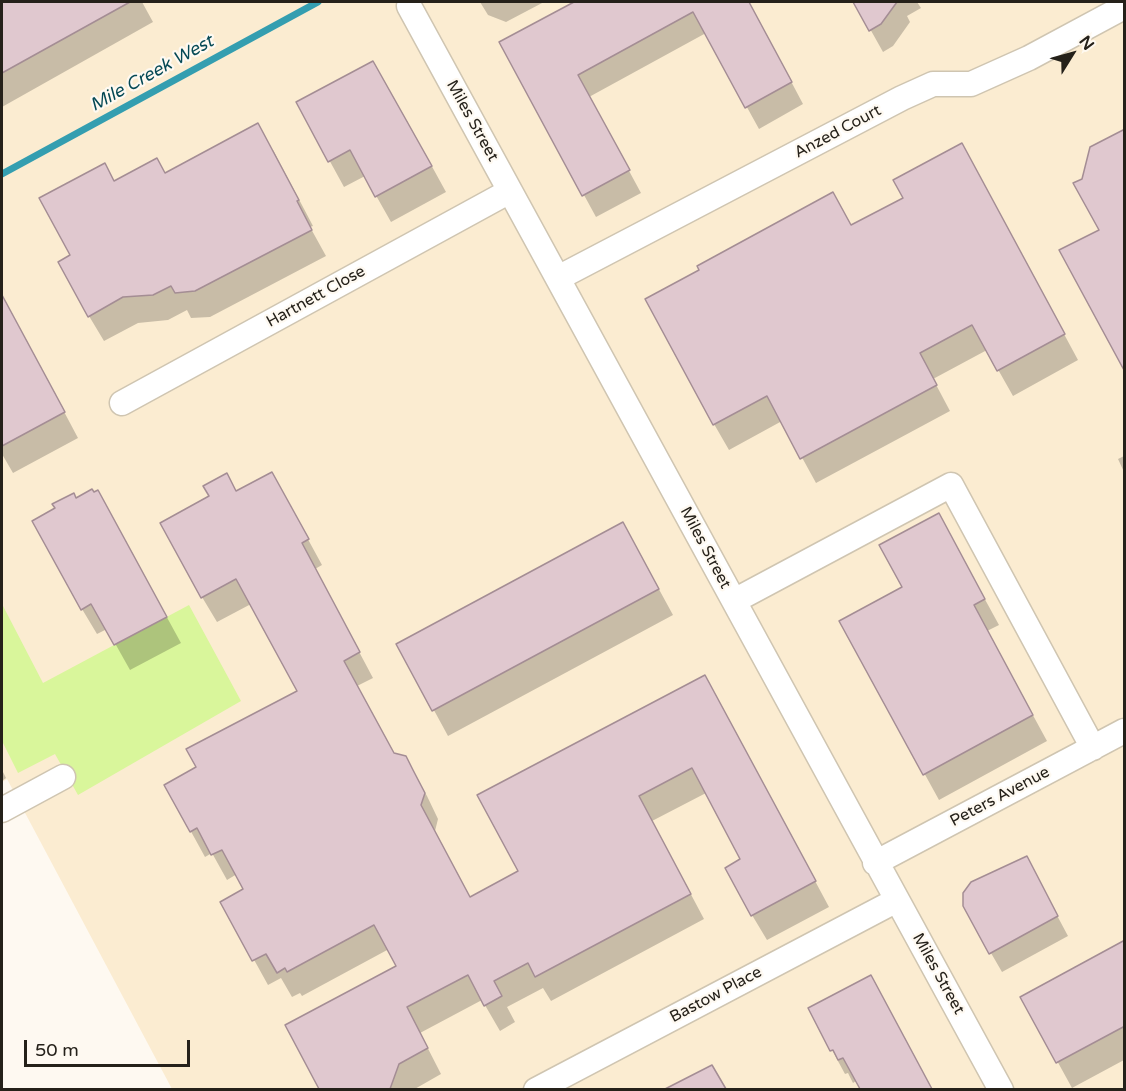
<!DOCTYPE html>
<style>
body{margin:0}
#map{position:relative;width:1126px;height:1091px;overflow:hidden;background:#fef9f1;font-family:"Varela Round",sans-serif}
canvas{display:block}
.frame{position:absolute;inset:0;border:3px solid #25211a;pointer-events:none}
.north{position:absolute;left:1042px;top:24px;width:60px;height:60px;-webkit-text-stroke:4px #fef9f1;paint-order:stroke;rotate:53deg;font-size:16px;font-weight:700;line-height:24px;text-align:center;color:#25211a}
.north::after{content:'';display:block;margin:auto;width:21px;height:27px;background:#25211a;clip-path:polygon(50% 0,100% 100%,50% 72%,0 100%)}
.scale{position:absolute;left:24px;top:1040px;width:166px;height:27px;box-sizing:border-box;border:3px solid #25211a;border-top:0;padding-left:8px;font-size:18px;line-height:21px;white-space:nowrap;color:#25211a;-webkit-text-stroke:4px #fef9f1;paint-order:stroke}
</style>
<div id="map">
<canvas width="1126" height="1091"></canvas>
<div class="frame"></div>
<div class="north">N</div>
<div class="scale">50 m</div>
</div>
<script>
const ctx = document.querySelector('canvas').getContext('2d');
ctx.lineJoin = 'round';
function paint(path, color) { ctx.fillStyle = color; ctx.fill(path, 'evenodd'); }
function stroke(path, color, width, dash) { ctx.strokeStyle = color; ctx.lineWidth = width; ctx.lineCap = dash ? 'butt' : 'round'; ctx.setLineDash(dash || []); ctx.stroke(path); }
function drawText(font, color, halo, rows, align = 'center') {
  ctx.font = font + ' "Varela Round",sans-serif'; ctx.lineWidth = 4.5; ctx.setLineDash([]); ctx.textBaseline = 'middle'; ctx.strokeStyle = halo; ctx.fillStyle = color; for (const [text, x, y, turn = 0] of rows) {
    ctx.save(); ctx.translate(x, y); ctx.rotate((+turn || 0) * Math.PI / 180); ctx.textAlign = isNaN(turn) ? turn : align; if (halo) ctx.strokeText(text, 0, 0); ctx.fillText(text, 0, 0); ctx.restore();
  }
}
paint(new Path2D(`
 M 2,2 L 1124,2 L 1124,1089 L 172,1089 L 7,779 L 2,782 Z`), '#fbecd1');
paint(new Path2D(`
 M 2,604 L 43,683 L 189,605 L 241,701 L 78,795 L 55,754 L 18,773 L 2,741 Z`), '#d9f69b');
paint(new Path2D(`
 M 2,2 L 142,2 L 153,22 L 2,107 Z
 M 480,2 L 544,2 L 506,22 L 488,15 Z
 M 577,2 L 749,2 L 803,104 L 759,129 L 706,33 L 589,97 L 641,193 L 596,217 L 501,43 Z
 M 855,2 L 917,2 L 921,8 L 907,16 L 910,22 L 893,46 L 883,52 Z
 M 298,103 L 407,121 L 446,192 L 391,222 L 365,176 L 344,187 Z
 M 273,150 L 313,226 L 310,227 L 326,256 L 210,317 L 191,318 L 187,310 L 168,320 L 138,323 L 104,341 L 89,316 L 72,256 L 114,183 Z
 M 976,171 L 1078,360 L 1013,396 L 987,350 L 933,379 L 950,411 L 816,483 L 782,421 L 729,450 L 714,424 L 851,227 Z
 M 2,295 L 78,438 L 13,473 L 2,454 Z
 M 1124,456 L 1124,472 L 1118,459 Z
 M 237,493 L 286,499 L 322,565 L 315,569 L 373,678 L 357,686 L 394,754 L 405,758 L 427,796 L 438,819 L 435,831 L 470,898 L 520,872 L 719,702 L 829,907 L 767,940 L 752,915 L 742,860 L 706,793 L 652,821 L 704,919 L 551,1001 L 543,988 L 507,1007 L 515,1022 L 500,1031 L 482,1000 L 420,1033 L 441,1074 L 413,1090 L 321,1090 L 287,1025 L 398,967 L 389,949 L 302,996 L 300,993 L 292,997 L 281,978 L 268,985 L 222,902 L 245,890 L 237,874 L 227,880 L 212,853 L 205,857 L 166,786 L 198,768 L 299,692 L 251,604 L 217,622 L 202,597 Z
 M 76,499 L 112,517 L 181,643 L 130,670 L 107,629 L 97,634 L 82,609 Z
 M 953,541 L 999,625 L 987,631 L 1047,741 L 939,800 L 841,622 L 904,588 Z
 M 637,549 L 673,615 L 448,736 L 398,644 Z
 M 2,770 L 6,778 L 2,781 Z
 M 1037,878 L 1068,936 L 1002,972 L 991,953 Z
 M 1124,941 L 1124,1060 L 1072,1088 L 1022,997 Z
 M 884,1001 L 931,1090 L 861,1090 L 856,1081 L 853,1083 L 848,1073 L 845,1074 L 832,1050 Z
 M 712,1067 L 725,1090 L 668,1090 Z`), '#0003');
stroke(new Path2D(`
 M 2,174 L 318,2`), '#349eb0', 7);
const building = new Path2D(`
 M 2,2 L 130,2 L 2,73 Z
 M 574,2 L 749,2 L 792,82 L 745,108 L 693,12 L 578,75 L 630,170 L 582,196 L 499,42 Z
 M 853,2 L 897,2 L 881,24 L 869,31 Z
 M 373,61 L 432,166 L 375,197 L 350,150 L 328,162 L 296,102 Z
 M 258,123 L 299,200 L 297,201 L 312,230 L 195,291 L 175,293 L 171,286 L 153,295 L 123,297 L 88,317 L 58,262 L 70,255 L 39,198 L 105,163 L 114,181 L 157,158 L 165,173 Z
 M 1125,129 L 1125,372 L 1059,250 L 1099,230 L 1073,183 L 1082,179 L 1090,147 Z
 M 962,143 L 1065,334 L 997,371 L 972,325 L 920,353 L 937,385 L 800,459 L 767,396 L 713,425 L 645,299 L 699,270 L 697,266 L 833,192 L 851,225 L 903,198 L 893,180 Z
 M 2,295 L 65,412 L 2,446 Z
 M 272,472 L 309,539 L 302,543 L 360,652 L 344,661 L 394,753 L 406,756 L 413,770 L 425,793 L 421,805 L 470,897 L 518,871 L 477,795 L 705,675 L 816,881 L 751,916 L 725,868 L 740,859 L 692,768 L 639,796 L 691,894 L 535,977 L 528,963 L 494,981 L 502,996 L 484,1006 L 468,975 L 407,1007 L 428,1048 L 399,1064 L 390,1089 L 319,1089 L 285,1025 L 396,966 L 374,925 L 287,972 L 285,968 L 277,973 L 266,954 L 252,961 L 220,902 L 243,889 L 222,850 L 211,855 L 197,828 L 190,832 L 164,785 L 196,767 L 186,749 L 297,691 L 236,579 L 201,598 L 160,523 L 209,496 L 203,486 L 227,473 L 236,491 Z
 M 92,489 L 94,492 L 98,490 L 167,617 L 114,645 L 91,604 L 81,610 L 32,521 L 55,508 L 52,504 L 74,493 L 76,498 Z
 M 939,513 L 985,599 L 974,605 L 1033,715 L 923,775 L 839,621 L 902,587 L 879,545 Z
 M 623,522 L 659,589 L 432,711 L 396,644 Z
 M 1027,856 L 1058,916 L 989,954 L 963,906 L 963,893 L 971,882 Z
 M 1125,940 L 1125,1026 L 1056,1063 L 1020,997 Z
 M 871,975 L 932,1089 L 860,1089 L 843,1058 L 838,1060 L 833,1050 L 830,1051 L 808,1008 Z
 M 712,1065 L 726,1089 L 665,1089 Z`);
paint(building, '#e0c8cf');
stroke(building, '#a48d94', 1.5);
const minor = new Path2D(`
 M 409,6 L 1001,1090
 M 558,278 L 902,98 L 933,84 L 971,84 L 1029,58 L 1124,7
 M 122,403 L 510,191
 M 734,601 L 951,485 L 1093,748
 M 2,810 L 63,777
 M 875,863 L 1124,731
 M 536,1090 L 897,900`);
stroke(minor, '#cfc5b1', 27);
stroke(minor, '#fff', 24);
drawText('16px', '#25211a', '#fef9f1', [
 ["Miles Street",472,121,61],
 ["Anzed Court",838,132,-28],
 ["Hartnett Close",316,297,-29],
 ["Miles Street",705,548,62],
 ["Peters Avenue",1000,797,-28],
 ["Miles Street",938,974,61],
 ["Bastow Place",716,995,-28]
]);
drawText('italic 18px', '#054955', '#fef9f1', [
 ["Mile Creek West",152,74,-29]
]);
</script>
